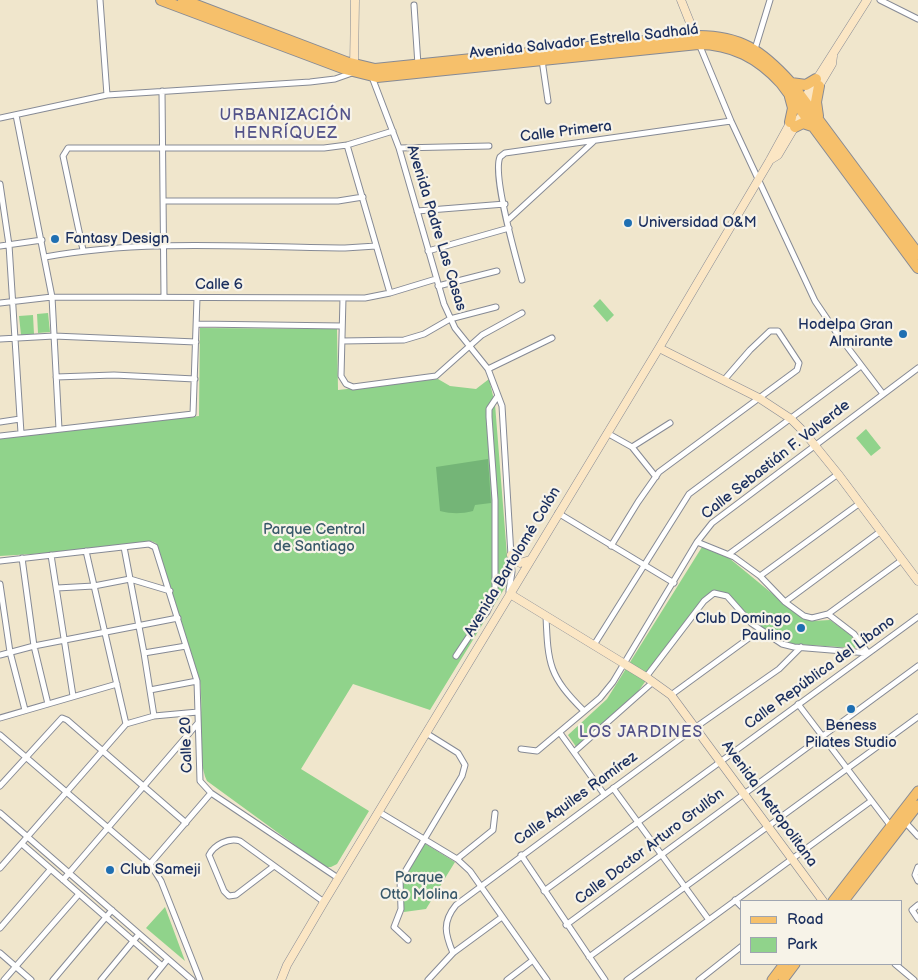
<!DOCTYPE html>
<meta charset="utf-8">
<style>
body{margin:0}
#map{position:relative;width:918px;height:980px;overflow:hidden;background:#f0e6cc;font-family:"Balsamiq Sans",sans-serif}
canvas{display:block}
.legend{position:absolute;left:740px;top:900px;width:162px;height:65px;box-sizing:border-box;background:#f7f3e8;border:1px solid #9fa5b1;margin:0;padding:6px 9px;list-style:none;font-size:15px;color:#1b2f5e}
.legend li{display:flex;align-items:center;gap:10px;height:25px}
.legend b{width:25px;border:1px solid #9fa5b1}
</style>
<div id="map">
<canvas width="918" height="980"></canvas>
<ul class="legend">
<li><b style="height:6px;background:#f6c06b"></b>Road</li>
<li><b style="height:14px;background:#90d38b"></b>Park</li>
</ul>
</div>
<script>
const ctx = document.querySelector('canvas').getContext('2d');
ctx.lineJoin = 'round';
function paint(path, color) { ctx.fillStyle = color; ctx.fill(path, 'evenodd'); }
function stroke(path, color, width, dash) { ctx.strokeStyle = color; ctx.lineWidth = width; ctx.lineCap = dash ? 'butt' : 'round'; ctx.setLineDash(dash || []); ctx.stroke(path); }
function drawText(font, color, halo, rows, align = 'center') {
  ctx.font = font + ' "Balsamiq Sans",sans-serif'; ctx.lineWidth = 4.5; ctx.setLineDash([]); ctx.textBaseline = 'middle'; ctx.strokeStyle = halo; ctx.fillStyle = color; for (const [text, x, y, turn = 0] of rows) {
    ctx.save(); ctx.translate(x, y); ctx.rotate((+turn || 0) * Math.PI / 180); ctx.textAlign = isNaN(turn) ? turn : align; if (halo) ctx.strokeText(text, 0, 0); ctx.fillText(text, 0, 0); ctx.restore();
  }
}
paint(new Path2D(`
 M 600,299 L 614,315 L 607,322 L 593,306 Z
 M 48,313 L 50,332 L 38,333 L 37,314 Z
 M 33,315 L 34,334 L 21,335 L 19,316 Z
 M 200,328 L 337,329 L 338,390 L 438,379 L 450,386 L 476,389 L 489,379 L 495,404 L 509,581 L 430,710 L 353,684 L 301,769 L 369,811 L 337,864 L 331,867 L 325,867 L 207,781 C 196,758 204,710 200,681 L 156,543 L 151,541 L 65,552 L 0,556 L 0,437 L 199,416 Z
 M 866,429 L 881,448 L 871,456 L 856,438 Z
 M 702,547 L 729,558 L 797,614 L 812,621 L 830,620 L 859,641 L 855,648 L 777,643 L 733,600 L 722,593 L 706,597 L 637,693 L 579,751 L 568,735 L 607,699 Z
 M 424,843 L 455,862 L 426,909 L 404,912 L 400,884 Z
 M 165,907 L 185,961 L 146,928 Z`), '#90d38b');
paint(new Path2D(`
 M 488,459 L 491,503 L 475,505 L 473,511 C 461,514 452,514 440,511 L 436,467 Z`), '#74b577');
const street = new Path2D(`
 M 100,0 L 107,95
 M 880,0 L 918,19
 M 414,5 L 418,65
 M 699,44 L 731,121 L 815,301 L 836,332 L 883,394
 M 755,49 L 770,0
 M 542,60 L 548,101
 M 372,77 L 399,148 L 444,304 L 455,328 L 488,369 L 502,406 L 512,572 L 509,591
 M 162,91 L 164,297
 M 16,115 L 52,297 L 59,429
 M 0,118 L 107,95 L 310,82 L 335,79 L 352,73
 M 347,145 L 390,293
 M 399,148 L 489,146
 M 0,184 L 9,245 L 21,433
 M 164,201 L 338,201 L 363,197
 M 417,211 L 505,204
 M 508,220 L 593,142
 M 0,246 L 42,240
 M 83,250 L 63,156 L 68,148 L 324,148 L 347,145 L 393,131
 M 428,251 L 509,228
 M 45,257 C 144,239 245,247 345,248 L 376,246
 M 522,280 C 516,258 492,175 500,157 L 505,153 L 731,121
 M 438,286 L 497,271
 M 343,298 L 341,376 L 346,384 L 353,387 L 436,376 L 482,335 L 522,313
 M 0,303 L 52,297 L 365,298 L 390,293 L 436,279
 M 197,324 L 342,326
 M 0,339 L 54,336 L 196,342
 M 342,341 L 404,340 L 424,334 L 450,319 L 496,307
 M 488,369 L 552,338
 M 56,377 L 114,375 L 195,379
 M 0,422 L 20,419
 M 607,433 L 632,447 L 656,477
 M 0,436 L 193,414 L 197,298
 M 632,447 L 670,423
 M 558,513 L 674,583
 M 697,542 L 734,557 L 760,576 L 785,602 L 804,616 L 812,618 L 828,614 L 902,560
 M 611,546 L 638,502 L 659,472 L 797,370 L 799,363 L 778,331 L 770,331 L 750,350 L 724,380
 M 124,547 L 144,653 L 154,716
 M 86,551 L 126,724
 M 729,554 L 838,474
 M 51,555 L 73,696
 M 22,558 L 34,646 L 48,704
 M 0,561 L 149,544 L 155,547 L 197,681 L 200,781 L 211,793 L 338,878
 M 760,576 L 860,503
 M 0,584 L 10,652 L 25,710
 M 57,588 L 94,586 L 130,579 L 170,591
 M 785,602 L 881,531
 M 828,614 L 854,634 L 868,653
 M 546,616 C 548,665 549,676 584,711
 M 594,645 L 689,494 L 861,366
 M 144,653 L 186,646
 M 0,655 L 34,646 L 178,618
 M 456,656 L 478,623 L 487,612 L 495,594 L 495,500 L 489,417 L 489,409 L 497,397
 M 646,677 L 704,601 L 714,593 L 727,596 L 751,623 L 782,644 L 794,647 L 868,653
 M 150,690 L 197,681
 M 671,695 L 760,630
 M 798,704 L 890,825
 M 0,718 L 117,684
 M 560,733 L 604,794
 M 0,735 L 150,864 L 161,881 L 200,980
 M 521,749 L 537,751 L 600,698 L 613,682 L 697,542 L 712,523 L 918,368
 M 574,752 L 653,682
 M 0,786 L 62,718 L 67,720 L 186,823
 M 613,788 L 709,920
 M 379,812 L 457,859 L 470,871 L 547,980
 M 0,813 L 192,980
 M 905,822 L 918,836
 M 22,844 L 162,966
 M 521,855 L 605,980
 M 457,859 L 493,830 L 495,813
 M 150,864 L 211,793
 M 274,866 L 236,895 L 229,896 L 224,891 L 209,855 C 214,845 229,837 240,841 L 324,902
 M 918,867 L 915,875 L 918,881
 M 0,868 L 126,724 L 154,716 L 198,712
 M 63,880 L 198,723
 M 544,891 L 918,617
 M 735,900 L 742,907
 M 918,905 L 912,910 L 918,919
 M 566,925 L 918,666
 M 0,928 L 50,870
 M 408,940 L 394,927 L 401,909 L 400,880 L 462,776 L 465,765 L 458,753 L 426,733
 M 0,953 L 31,980
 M 453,953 C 445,934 442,922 456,905 L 696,727 L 779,669 L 801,647
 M 589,957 L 918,717
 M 895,964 L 914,980
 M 4,980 L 79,894
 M 53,980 L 112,910
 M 101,980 L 139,934
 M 151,980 L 168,959
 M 428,980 L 453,953 L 502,917
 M 507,980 L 533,960
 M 627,980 L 871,801
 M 699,980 L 742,946`);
const secondary = new Path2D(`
 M 681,0 L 697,40
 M 354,68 L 355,0
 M 801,104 L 867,0
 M 770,160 L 778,155 L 832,64 L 833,56
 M 659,348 L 759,398 L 791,419 L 804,432 L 838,474 L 918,581
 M 511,555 L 520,563 L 530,560
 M 510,594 L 646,677 L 671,695 L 823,901
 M 281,980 L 287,965 L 324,902 L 659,348 L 770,160 L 793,118`);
const primary = new Path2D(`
 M 833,901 L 918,791
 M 844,901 L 918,805
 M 772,980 L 784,964
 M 783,980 L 795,964`);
const highway = new Path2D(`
 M 161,0 L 345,69 L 377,77 L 698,44 C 732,44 758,58 781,83 L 918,268
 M 183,0 L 346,62 L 375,69 L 695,36 C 740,35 762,51 791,83 L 918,254
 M 791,83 L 806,85 L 816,79
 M 790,97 L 793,108 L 790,122
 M 818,116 L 816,102 L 819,86
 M 795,127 L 803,123 L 812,126`);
stroke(street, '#868a95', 7);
stroke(secondary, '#868a95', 9);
stroke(primary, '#868a95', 11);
stroke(highway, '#868a95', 12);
stroke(street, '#fff', 5);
stroke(secondary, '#fbe6c4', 8);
stroke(primary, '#f6c06b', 9);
stroke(highway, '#f6c06b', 10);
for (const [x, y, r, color] of [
 [628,223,5,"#1f6fb2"],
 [55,239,5,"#1f6fb2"],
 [903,334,5,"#1f6fb2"],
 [801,628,5,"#1f6fb2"],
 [851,709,5,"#1f6fb2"],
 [110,870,5,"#1f6fb2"]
]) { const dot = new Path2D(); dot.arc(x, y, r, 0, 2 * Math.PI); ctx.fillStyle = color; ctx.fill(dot); stroke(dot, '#f7f3e8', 2); }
drawText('15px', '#1b2f5e', '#f7f3e8', [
 ["Avenida Salvador Estrella Sadhalá",584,42,-6],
 ["Calle Primera",566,132,-7],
 ["Avenida Padre Las Casas",436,228,73],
 ["Calle 6",219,285],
 ["Calle Sebastián F. Valverde",776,460,-38],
 ["Avenida Bartolomé Colón",513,562,-59],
 ["Calle República del Líbano",820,673,-36],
 ["Calle 20",187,745,-92],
 ["Calle Aquiles Ramírez",576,799,-36],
 ["Avenida Metropolitana",769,804,54],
 ["Calle Doctor Arturo Grullón",650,847,-37]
]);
drawText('15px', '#1b2f5e', '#f7f3e8', [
 ["Universidad O&M",638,223],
 ["Fantasy Design",65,239],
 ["Hodelpa Gran",893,325,"right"],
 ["Almirante",893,342,"right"],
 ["Club Domingo",791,619,"right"],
 ["Paulino",791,636,"right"],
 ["Beness",851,726,"center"],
 ["Pilates Studio",851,743,"center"],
 ["Club Sameji",120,870]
], 'left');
drawText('15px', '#385869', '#f7f3e8', [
 ["Parque Central",314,530],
 ["de Santiago",314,547],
 ["Parque",419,878],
 ["Otto Molina",419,895]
]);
ctx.letterSpacing = '1px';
drawText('16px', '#525289', '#f7f3e8', [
 ["URBANIZACIÓN",286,116],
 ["HENRÍQUEZ",286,134],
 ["LOS JARDINES",641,733]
]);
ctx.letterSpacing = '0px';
</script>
